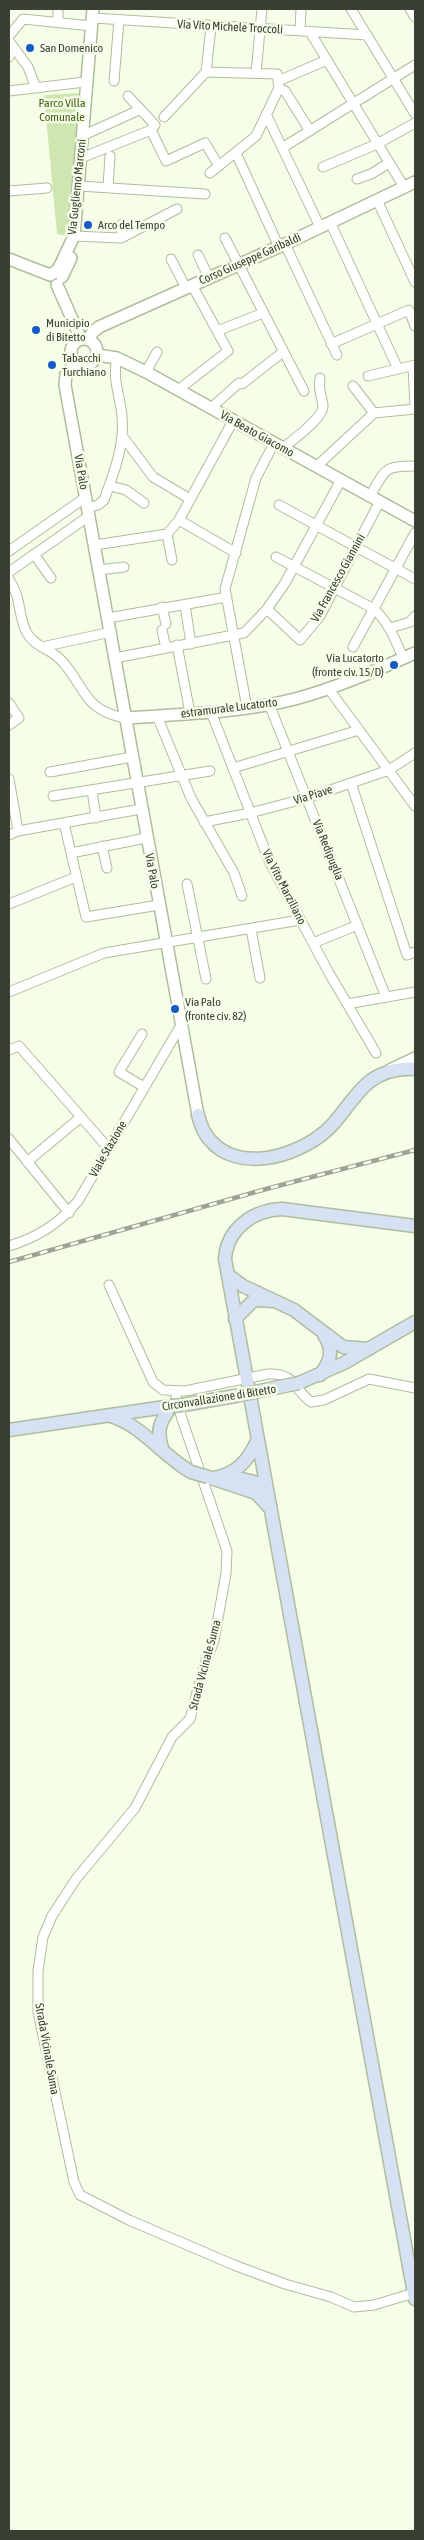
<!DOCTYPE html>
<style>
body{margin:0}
#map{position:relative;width:424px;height:2540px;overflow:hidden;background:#f5fee9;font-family:"Asap Condensed",sans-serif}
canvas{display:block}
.frame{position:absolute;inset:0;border:10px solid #393f31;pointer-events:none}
</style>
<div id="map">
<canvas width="424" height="2540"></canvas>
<div class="frame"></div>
</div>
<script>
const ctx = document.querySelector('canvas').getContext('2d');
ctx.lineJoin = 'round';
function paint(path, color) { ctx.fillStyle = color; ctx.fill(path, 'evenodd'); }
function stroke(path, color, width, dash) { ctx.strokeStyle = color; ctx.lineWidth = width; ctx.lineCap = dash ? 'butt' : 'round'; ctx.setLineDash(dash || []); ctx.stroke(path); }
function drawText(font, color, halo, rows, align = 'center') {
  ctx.font = font + ' "Asap Condensed",sans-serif'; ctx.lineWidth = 5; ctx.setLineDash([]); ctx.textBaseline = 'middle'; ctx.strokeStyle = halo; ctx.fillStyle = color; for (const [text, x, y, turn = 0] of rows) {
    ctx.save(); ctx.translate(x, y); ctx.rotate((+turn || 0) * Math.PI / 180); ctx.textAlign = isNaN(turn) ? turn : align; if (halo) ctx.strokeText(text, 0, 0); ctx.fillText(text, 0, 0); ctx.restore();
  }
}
paint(new Path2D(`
 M 79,93 L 69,236 L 57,234 L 44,95 Z`), '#d0e6b0');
const minor = new Path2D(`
 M 351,9 L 415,114
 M 410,9 L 415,17
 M 93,18 L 367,35
 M 58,22 L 58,9
 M 300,31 L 301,9
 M 310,32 L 404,187
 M 9,36 L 23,19 L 92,26
 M 9,41 L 28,67 L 36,88
 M 9,57 L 13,47
 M 206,72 L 211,27
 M 256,73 L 262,9
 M 114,81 L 119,20
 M 278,81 L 327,60
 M 279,88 L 285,91 L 310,131
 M 9,91 L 85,82
 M 266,114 L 320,227
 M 164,117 L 206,72 L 277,74 L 279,88 L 256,136 L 210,173
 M 151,130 L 166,161 L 205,143 L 219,166
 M 82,136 L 139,110
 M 282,148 L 415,65
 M 236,153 L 279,247
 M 81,158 L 151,130 L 155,125 L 128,96
 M 323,167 L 377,144 L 415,123
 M 357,179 L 371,174 L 389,163
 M 79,186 L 205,194
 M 108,188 L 110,156
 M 9,191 L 47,188
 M 377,200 L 415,282
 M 330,222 L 398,369
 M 74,236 L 121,238 L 177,209
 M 121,238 L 122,224
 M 225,238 L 304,391
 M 285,244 L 337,355
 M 198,255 L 209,278
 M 171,259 L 186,288
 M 217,331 L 263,313
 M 331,344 L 409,310 L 415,326
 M 413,366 L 415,407
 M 146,372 L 157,352
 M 368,376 L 415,365
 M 353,386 L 374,413
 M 178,390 L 228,351 L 192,285
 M 211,408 L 239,383 L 242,384 L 283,352
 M 374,413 L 415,409
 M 123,437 L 153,477 L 190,499
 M 283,448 C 294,439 324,418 323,405 C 321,393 318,391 320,378
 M 317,466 L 374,413
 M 110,486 L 126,490 L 144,503
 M 370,496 C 386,469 383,466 415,466
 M 279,505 L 415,579
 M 88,508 L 98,505 L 104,500 C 114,473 125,444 122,416 C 120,395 112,379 117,358
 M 179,520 L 236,553
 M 167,534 L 179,520 L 233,421
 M 167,534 L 172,560
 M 95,545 L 167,534
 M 9,551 L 86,497
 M 34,554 L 51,578
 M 276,557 L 374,609 C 389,623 395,639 403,658
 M 99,570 L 124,567
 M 9,572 L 89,516
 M 9,579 C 12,585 15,590 17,596 C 20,607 21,624 27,633 C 34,646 50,649 60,659 C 86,686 82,710 125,718
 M 185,605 L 191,644
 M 162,607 L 166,624
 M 267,609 L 300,640 L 320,616 L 380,501
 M 108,618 L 227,597
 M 390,628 L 410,622 L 415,616
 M 162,630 L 166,648
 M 177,645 L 190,713
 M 42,647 L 111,632
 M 353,647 L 415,533
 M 115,658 L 244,633 L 267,609 L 285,583 L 341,480
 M 328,688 L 415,806
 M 9,703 L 19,718 L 9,725
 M 269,704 L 386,997
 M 247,708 L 225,589 L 256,478 L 274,443
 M 211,712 L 270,863 L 329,973 L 376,1053
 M 157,716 L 191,798 L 234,873 L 242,896
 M 233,768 L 359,730
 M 50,772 L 132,757
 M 9,779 L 18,831
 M 351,783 L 407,955 L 415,952
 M 92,790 L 96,818
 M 53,796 L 210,771
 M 204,822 L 250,813 L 307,798 L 389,770 L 415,753
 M 64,823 L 86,917 L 159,905
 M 9,835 L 18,831 L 141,809
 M 102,846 L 107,868
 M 71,853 L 146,838
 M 187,884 L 206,979
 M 9,904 L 76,877
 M 251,929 L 260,978
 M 313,943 L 358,925
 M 9,992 L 104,953 L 300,920
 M 347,1004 L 415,992
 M 142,1034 L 119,1072 L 144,1087
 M 9,1050 L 19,1046 L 109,1149
 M 9,1139 L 69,1213
 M 27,1162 L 81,1117
 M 9,1246 C 36,1238 60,1223 78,1201 L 181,1025
 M 109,1285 L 153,1382 L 163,1390 L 185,1391 L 268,1374 C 296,1373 292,1388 311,1402 L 324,1400 L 369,1379 L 415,1388
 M 175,1391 L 181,1416 L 227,1551 L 226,1573 L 214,1641 L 204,1666 L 190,1719 L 172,1737 L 135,1808 L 76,1879 L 52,1916 L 43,1937 L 38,1971 L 38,2012 L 74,2182 L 80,2195 L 129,2220 L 234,2265 L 285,2284 L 331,2297 L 354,2307 L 374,2305 L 414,2293`);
const tertiary = new Path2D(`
 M 9,259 L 50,275
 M 50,275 L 58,270 L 74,236 L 93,9
 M 62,277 L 71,258
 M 57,285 L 81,339
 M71 352a13 13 0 1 1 26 0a13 13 0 1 1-26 0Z
 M 89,340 L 92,333 L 99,327 L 285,244 L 415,182
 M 97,355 L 117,358 L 146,372 L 415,521
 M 75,363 L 66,374 L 65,385 L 198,1115
 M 125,718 C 181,714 240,713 295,699 C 336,688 377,670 415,653
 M 390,1070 L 415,1058`);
const secondary = new Path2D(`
 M 198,1115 C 200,1123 203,1132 209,1139 C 238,1174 296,1157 326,1131 C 342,1117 352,1096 369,1082 C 382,1072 399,1068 415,1069
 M 415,1226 L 282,1209 C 253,1210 227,1229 225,1259 L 415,2299
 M 228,1275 L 243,1286 L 294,1310 L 343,1347 L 369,1349
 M 235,1319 L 254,1300 L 273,1301
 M 320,1375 C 331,1361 334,1350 324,1335
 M 299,1383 L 344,1363 L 415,1322
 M 183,1405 L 235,1396
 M 111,1416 C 143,1426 163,1456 191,1472
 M 9,1430 L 172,1406
 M 163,1451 C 156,1431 159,1422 172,1406
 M 230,1476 L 266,1485
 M 208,1477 L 256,1493 L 269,1507
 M 214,1478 C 236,1474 248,1461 257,1441`);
stroke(minor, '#afbd9b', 11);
stroke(tertiary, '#afbd9b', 14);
stroke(secondary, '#afbd9b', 15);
stroke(minor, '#fff', 9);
stroke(tertiary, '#fff', 11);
stroke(secondary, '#d6e2f4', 12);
const rail = new Path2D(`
 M 9,1262 L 266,1189 L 415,1150`);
stroke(rail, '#9ca492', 4.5);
stroke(rail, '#f5fee9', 2.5, [8]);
const secondaryBridge = new Path2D(`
 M 235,1396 L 299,1383
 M 172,1406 L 183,1405
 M 191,1472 L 208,1477`);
stroke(secondaryBridge, '#afbd9b', 15, []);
stroke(secondaryBridge, '#d6e2f4', 12);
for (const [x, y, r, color] of [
 [30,48,5,"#165ac6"],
 [88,225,5,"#165ac6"],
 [36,330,5,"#165ac6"],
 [52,365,5,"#165ac6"],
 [394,665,5,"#165ac6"],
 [175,1009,5,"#165ac6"]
]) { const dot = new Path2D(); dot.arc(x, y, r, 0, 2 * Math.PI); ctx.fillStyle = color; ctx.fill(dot); stroke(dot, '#f5fee9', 2); }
drawText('12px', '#393f31', '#f5fee9', [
 ["Via Vito Michele Troccoli",230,27,3],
 ["Via Gugliemo Marconi",77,187,-84],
 ["Corso Giuseppe Garibaldi",250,259,-24],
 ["Via Beato Giacomo",257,434,29],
 ["Via Palo",81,472,80],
 ["Via Francesco Giannini",338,578,-61],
 ["estramurale Lucatorto",229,708,-7],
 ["Via Piave",313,795,-17],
 ["Via Redipuglia",328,850,68],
 ["Via Palo",152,871,80],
 ["Via Vito Marziliano",284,887,63],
 ["Viale Stazione",108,1149,-60],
 ["Circonvallazione di Bitetto",219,1398,-9],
 ["Strada Vicinale Suma",205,1665,-75],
 ["Strada Vicinale Suma",47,2049,80]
]);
drawText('12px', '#393f31', '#f5fee9', [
 ["San Domenico",40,48],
 ["Arco del Tempo",98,225],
 ["Municipio",46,323],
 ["di Bitetto",46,337],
 ["Tabacchi",62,358],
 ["Turchiano",62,372],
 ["Via Lucatorto",384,658,"right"],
 ["(fronte civ. 15/D)",384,672,"right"],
 ["Via Palo",185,1002],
 ["(fronte civ. 82)",185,1016]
], 'left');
drawText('12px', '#455d0f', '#f5fee9', [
 ["Parco Villa",62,103],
 ["Comunale",62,117]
]);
</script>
